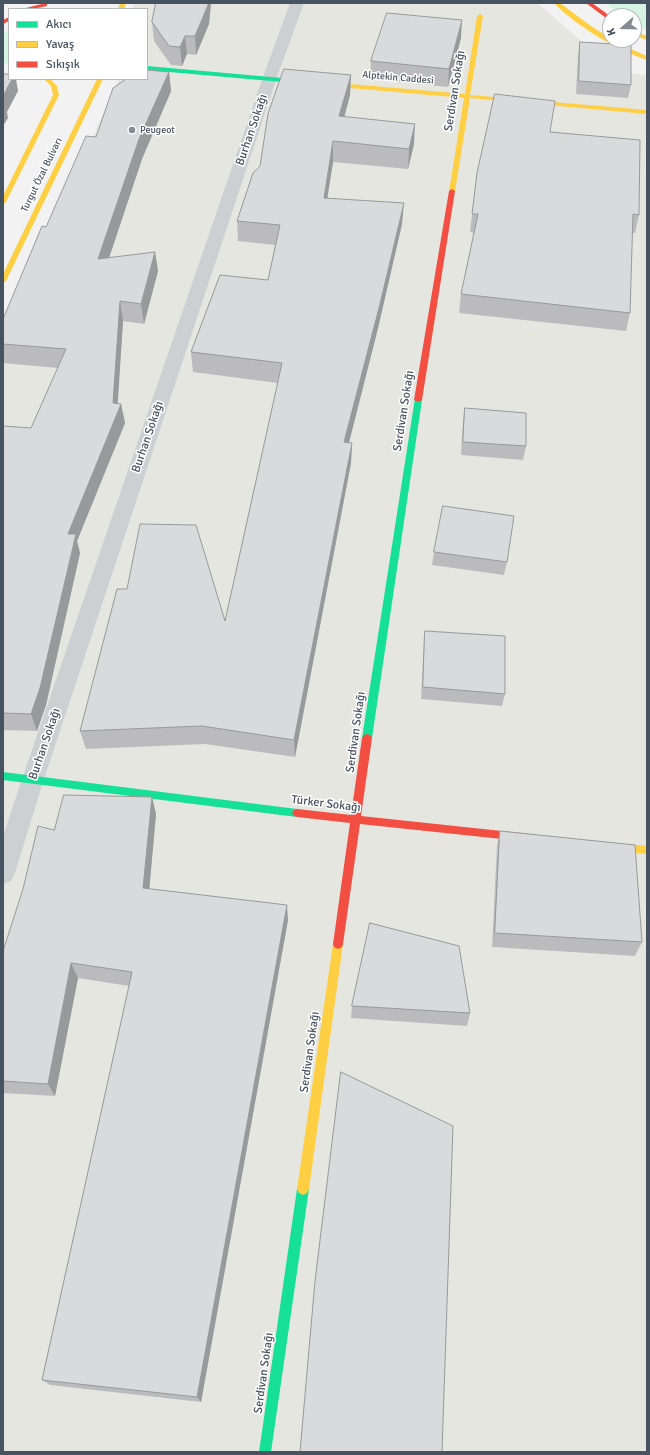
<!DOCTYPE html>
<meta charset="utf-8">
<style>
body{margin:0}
#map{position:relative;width:650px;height:1455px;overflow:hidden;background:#f2f2f2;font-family:Signika,sans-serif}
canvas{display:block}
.frame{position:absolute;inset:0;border:4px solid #475360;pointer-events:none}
.legend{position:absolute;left:8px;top:8px;width:140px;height:72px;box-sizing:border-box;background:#fff;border:1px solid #b5babf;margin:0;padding:5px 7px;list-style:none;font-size:12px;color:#475360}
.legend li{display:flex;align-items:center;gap:8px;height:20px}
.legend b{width:20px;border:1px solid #b5babf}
.north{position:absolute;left:602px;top:8px;width:40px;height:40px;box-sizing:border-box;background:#fff;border:1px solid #b5babf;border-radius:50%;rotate:250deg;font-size:11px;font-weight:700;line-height:16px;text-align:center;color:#475360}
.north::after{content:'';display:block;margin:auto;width:14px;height:18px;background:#838b93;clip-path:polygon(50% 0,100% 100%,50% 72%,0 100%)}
</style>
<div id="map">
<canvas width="650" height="1455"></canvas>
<div class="frame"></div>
<ul class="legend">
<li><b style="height:5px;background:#16e098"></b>Akıcı</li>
<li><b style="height:5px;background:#ffcf43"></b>Yavaş</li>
<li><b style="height:5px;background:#f24e42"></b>Sıkışık</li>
</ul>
<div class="north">K</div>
</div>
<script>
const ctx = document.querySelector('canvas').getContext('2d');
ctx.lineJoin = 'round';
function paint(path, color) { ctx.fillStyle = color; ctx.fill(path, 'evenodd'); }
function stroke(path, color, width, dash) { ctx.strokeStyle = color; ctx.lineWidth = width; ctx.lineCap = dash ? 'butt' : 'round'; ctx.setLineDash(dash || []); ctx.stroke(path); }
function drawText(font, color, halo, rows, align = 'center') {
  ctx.font = font + ' Signika,sans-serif'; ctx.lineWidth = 3; ctx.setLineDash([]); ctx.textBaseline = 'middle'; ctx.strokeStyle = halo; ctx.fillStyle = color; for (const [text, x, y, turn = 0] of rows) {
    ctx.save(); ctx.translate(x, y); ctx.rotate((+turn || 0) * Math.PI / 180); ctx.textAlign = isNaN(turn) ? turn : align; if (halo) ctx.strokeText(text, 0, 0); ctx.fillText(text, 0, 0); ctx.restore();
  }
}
paint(new Path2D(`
 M 134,3 L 537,3 L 586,45 L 625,72 L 647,76 L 647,1452 L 3,1452 L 3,336 L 119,79 L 147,79 L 147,9 L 133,9 Z`), '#e6e6e0');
paint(new Path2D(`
 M 605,3 L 647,3 L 647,30 L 634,25 L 634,16 L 622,16 Z
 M 9,30 L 9,63 L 3,63 L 3,32 Z`), '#d5f2e3');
paint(new Path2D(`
 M 290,3 L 304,3 L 277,77 L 44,779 L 15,873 L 11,881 L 3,884 L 3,836 L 22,779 L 263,77 Z`), '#cdd0d3');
paint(new Path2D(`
 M 147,66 L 327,82 L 330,84 L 327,86 L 147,70 Z
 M 415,398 L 421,398 L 422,400 L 372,738 L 370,741 L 364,741 L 362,738 Z
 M 3,772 L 297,809 L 300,810 L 302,813 L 300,816 L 297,817 L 3,780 Z
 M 303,1183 L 307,1185 L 309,1189 L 271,1452 L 259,1452 L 297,1189 L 299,1185 Z`), '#16e098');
paint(new Path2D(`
 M 120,3 L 126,3 L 124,9 L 118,9 Z
 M 554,3 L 560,3 L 591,26 L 610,38 L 610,40 L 647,56 L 647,60 C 618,51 575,25 554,3 Z
 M 480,14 L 483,16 L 470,95 L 647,110 L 647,114 L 470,98 L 455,191 L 452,193 L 449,191 L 464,98 L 327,86 L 324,84 L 327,82 L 465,94 L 477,16 Z
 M 634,31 L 647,36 L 647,40 L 634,35 Z
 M 44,79 L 50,79 L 57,86 L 59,95 L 6,202 L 3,204 L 3,196 L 53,95 L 51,86 Z
 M 97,79 L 103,79 L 6,281 L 3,283 L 3,274 Z
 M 606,842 L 647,846 L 647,854 L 606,850 L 603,849 L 601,846 L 603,843 Z
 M 338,939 L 342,941 L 343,944 L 309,1189 L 307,1193 L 303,1195 L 299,1193 L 297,1189 L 333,944 L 334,941 Z`), '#ffcf43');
paint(new Path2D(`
 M 45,3 L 47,4 L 47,6 L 33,9 L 22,9 Z
 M 586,3 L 592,3 L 610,16 L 610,21 Z
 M 9,17 L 9,21 L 3,24 L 3,20 Z
 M 452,189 L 455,191 L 422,400 L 418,402 L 414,400 L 449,191 Z
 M 367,734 L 370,735 L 372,738 L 361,816 L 530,834 L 533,835 L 535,838 L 533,841 L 530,842 L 360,824 L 343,944 L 342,947 L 338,949 L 334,947 L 333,944 L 350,823 L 297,817 L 294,816 L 292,813 L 294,810 L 297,809 L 351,815 L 362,738 L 364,735 Z`), '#f24e42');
paint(new Path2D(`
 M 156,3 L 211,3 L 209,24 L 196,55 L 187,54 L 182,66 L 171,65 L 154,41 L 152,22 Z
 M 461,38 L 448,87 L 370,79 L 371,61 Z
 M 580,42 L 631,85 L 628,98 L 576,94 L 578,55 Z
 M 169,72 L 171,91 L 142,159 L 109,258 L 155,252 L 158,271 L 144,324 L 123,321 L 117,403 L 121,404 L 125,423 L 77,541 L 80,553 L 46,705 L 37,731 L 3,730 L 3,426 L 31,428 L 58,368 L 3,363 L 3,319 L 46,227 L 96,137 Z
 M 351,75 L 350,95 L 344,117 L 414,144 L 408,169 L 333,162 L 327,199 L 402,224 L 378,328 L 349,443 L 352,443 L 351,463 L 295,757 L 205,744 L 86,749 L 80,731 L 225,621 L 278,383 L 193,372 L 191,352 L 268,280 L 275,245 L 238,241 L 237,221 Z
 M 550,132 L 639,215 L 635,233 L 632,233 L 630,313 L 626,331 L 459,313 L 461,294 L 474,233 L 470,232 L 477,173 Z
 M 465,408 L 526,446 L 523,460 L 461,455 L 463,422 Z
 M 434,552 L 507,562 L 504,575 L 432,565 Z
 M 425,631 L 505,694 L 502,706 L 421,699 L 424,643 Z
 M 152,797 L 156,814 L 149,889 L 288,920 L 201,1402 L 50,1385 L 42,1380 L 129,986 L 78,978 L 55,1096 L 3,1093 L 3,951 L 54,830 Z
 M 500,831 L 642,942 L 635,956 L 492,947 L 497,846 Z
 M 352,1006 L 470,1013 L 467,1026 L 351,1018 Z`), '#bbbbbd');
paint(new Path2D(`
 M 208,3 L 211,3 L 209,24 L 196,55 L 195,36 Z
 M 462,20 L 461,38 L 448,87 L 449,69 Z
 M 185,36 L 187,54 L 182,66 L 180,47 Z
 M 169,72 L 171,91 L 142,159 L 102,279 L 98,259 L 139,139 Z
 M 351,75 L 350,95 L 339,137 L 339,116 Z
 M 12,79 L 16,79 L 18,91 L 7,112 L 8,118 L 3,126 L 3,96 Z
 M 415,124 L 414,144 L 408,169 L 409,149 Z
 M 333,141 L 333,162 L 324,219 L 324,198 Z
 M 404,203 L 402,224 L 378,328 L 344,462 L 344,442 Z
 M 155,252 L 158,271 L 144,324 L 141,304 Z
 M 120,301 L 123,321 L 117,415 L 121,404 L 125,423 L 77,541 L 80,553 L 46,705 L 37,731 L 31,714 L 68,534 L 113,403 Z
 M 352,443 L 351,463 L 295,757 L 294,740 Z
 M 152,797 L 156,814 L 148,904 L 143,888 Z
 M 287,905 L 288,920 L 201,1402 L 197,1397 Z
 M 71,963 L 78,978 L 55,1096 L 48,1084 Z`), '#98999a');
const building = new Path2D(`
 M 156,3 L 208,3 L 208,5 L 195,36 L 185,36 L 180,47 L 169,46 L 152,22 Z
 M 387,13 L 462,20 L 449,69 L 371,61 Z
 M 580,42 L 631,45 L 631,85 L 579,81 Z
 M 284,69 L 351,75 L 339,116 L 415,124 L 409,149 L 333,141 L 324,198 L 404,203 L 379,308 L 344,442 L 352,443 L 294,740 L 202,726 L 80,731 L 117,589 L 127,589 L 140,524 L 196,525 L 225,621 L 282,363 L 191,352 L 220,275 L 268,280 L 280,225 L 237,221 L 253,173 L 260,166 L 268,114 Z
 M 147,70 L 169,72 L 139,139 L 98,259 L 155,252 L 141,304 L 120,301 L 113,403 L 121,404 L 68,534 L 76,534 L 40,688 L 31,714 L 3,713 L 3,426 L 31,428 L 66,349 L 3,344 L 3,319 L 42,226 L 46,227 L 86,136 L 96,137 L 113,88 L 126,79 L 147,79 Z
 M 3,74 L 9,74 L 9,79 L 12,79 L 3,96 Z
 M 495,94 L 555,101 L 550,132 L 640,140 L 639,215 L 633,214 L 630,313 L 461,294 L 478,214 L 472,214 L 477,173 Z
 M 465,408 L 526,413 L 526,446 L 463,442 Z
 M 443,506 L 514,516 L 507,562 L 434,552 Z
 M 425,631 L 505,636 L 505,694 L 423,687 Z
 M 64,795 L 152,797 L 143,888 L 287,905 L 197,1397 L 42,1380 L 132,972 L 71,963 L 48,1084 L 3,1081 L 3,951 L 23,889 L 38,826 L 54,830 Z
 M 500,831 L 635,845 L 642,942 L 495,933 Z
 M 370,923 L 459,946 L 470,1013 L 352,1006 Z
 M 341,1072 L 453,1126 L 442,1452 L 300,1452 L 315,1281 Z`);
paint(building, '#d9dadc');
stroke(building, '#98999a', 1);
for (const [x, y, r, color] of [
 [132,130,4,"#838b93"]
]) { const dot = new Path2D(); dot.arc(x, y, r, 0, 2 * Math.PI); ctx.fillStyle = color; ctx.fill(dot); stroke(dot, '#fff', 1.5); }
drawText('10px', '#475360', '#fff', [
 ["Alptekin Caddesi",398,78,5],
 ["Turgut Özal Bulvarı",42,175,-64]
]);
drawText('10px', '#475360', '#fff', [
 ["Peugeot",140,130]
], 'left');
drawText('12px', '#475360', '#fff', [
 ["Serdivan Sokağı",455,91,-81],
 ["Burhan Sokağı",252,130,-71],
 ["Serdivan Sokağı",404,411,-81],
 ["Burhan Sokağı",148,437,-71],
 ["Serdivan Sokağı",356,732,-82],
 ["Burhan Sokağı",45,744,-71],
 ["Türker Sokağı",326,804,7],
 ["Serdivan Sokağı",310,1052,-82],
 ["Serdivan Sokağı",264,1373,-82]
]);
</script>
